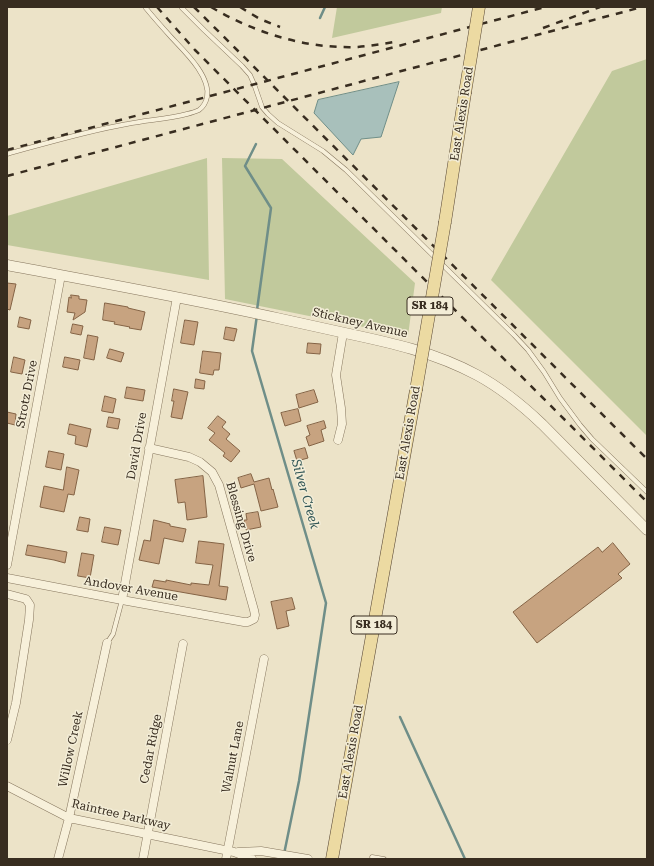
<!DOCTYPE html>
<style>
body{margin:0}
#map{position:relative;width:654px;height:866px;overflow:hidden;background:#ece3c8;font-family:"Roboto Serif",serif}
canvas{display:block}
.frame{position:absolute;inset:0;border:8px solid #382d20;pointer-events:none}
</style>
<div id="map">
<canvas width="654" height="866"></canvas>
<div class="frame"></div>
</div>
<script>
const ctx = document.querySelector('canvas').getContext('2d');
ctx.lineJoin = 'round';
function paint(path, color) { ctx.fillStyle = color; ctx.fill(path, 'evenodd'); }
function stroke(path, color, width, dash) { ctx.strokeStyle = color; ctx.lineWidth = width; ctx.lineCap = dash ? 'butt' : 'round'; ctx.setLineDash(dash || []); ctx.stroke(path); }
function drawText(font, color, halo, rows, align = 'center') {
  ctx.font = font + ' "Roboto Serif",serif'; ctx.lineWidth = 3; ctx.setLineDash([]); ctx.textBaseline = 'middle'; ctx.strokeStyle = halo; ctx.fillStyle = color; for (const [text, x, y, turn = 0] of rows) {
    ctx.save(); ctx.translate(x, y); ctx.rotate((+turn || 0) * Math.PI / 180); ctx.textAlign = isNaN(turn) ? turn : align; if (halo) ctx.strokeText(text, 0, 0); ctx.fillText(text, 0, 0); ctx.restore();
  }
}
paint(new Path2D(`
 M 337,7 L 442,7 L 441,13 L 332,38 Z
 M 647,59 L 647,436 L 491,280 L 612,71 Z
 M 207,158 L 209,280 L 7,245 L 7,216 Z
 M 222,158 L 282,159 L 415,283 L 408,336 L 225,299 Z`), '#c1c99c');
const water = new Path2D(`
 M 399,82 L 381,137 L 361,139 L 353,155 L 314,113 L 318,100 Z`);
paint(water, '#a8c0bb');
stroke(water, '#6f8e88', 1);
stroke(new Path2D(`
 M 320,18 L 325,7
 M 256,144 L 245,166 L 271,208 L 257,310
 M 257,315 L 252,351 L 326,603 L 299,781 L 283,859
 M 400,717 L 465,859`), '#6f8e88', 2.5);
const building = new Path2D(`
 M 7,283 L 16,284 L 10,310 L 7,309 Z
 M 71,295 L 79,296 L 79,299 L 87,300 L 85,312 L 73,320 L 75,313 L 67,312 L 69,297 L 71,298 Z
 M 105,303 L 128,307 L 128,308 L 145,312 L 141,330 L 129,328 L 130,327 L 114,324 L 115,322 L 103,320 Z
 M 20,317 L 31,320 L 29,329 L 18,327 Z
 M 185,320 L 198,322 L 194,345 L 181,343 Z
 M 73,324 L 83,326 L 81,335 L 71,333 Z
 M 226,327 L 237,329 L 234,341 L 224,339 Z
 M 88,335 L 98,337 L 94,360 L 84,358 Z
 M 308,343 L 321,344 L 320,354 L 307,353 Z
 M 110,349 L 124,353 L 121,362 L 107,358 Z
 M 203,351 L 221,353 L 219,370 L 214,370 L 213,375 L 200,373 Z
 M 14,357 L 25,360 L 22,374 L 11,372 Z
 M 65,357 L 80,360 L 78,370 L 63,367 Z
 M 196,379 L 205,381 L 204,389 L 195,388 Z
 M 127,387 L 145,390 L 143,401 L 125,398 Z
 M 174,389 L 188,392 L 182,419 L 171,417 L 174,401 L 172,401 Z
 M 314,390 L 318,402 L 299,408 L 296,395 Z
 M 105,396 L 116,399 L 113,413 L 102,411 Z
 M 298,409 L 301,421 L 285,426 L 281,413 Z
 M 7,412 L 16,414 L 15,425 L 7,423 Z
 M 218,416 L 226,422 L 222,427 L 230,434 L 226,439 L 240,451 L 231,462 L 223,456 L 225,453 L 209,440 L 215,433 L 208,428 Z
 M 109,417 L 120,419 L 118,429 L 107,427 Z
 M 324,421 L 326,428 L 321,430 L 324,441 L 309,446 L 306,437 L 310,435 L 307,426 Z
 M 70,424 L 91,429 L 87,447 L 75,444 L 76,436 L 68,434 Z
 M 305,448 L 308,458 L 297,461 L 294,451 Z
 M 49,451 L 64,454 L 61,470 L 46,467 Z
 M 67,467 L 79,470 L 74,495 L 68,494 L 64,512 L 40,507 L 44,486 L 63,490 Z
 M 251,474 L 254,482 L 269,478 L 272,490 L 273,489 L 278,507 L 261,511 L 254,484 L 241,488 L 238,478 Z
 M 203,476 L 207,517 L 187,520 L 185,502 L 178,503 L 175,480 Z
 M 258,512 L 261,527 L 246,530 L 244,520 L 247,520 L 246,514 Z
 M 80,517 L 90,519 L 88,532 L 77,530 Z
 M 154,520 L 170,524 L 170,526 L 186,529 L 183,542 L 164,538 L 159,564 L 139,560 L 144,540 L 150,541 Z
 M 105,527 L 121,530 L 118,545 L 102,542 Z
 M 199,541 L 224,544 L 219,586 L 228,587 L 226,600 L 152,587 L 154,580 L 166,582 L 166,580 L 191,585 L 191,583 L 209,585 L 213,565 L 196,563 Z
 M 613,543 L 630,564 L 618,574 L 622,578 L 537,643 L 513,612 L 598,547 L 602,552 Z
 M 28,545 L 67,552 L 65,563 L 54,560 L 26,555 Z
 M 82,553 L 94,555 L 90,578 L 78,576 Z
 M 292,598 L 295,609 L 286,611 L 289,626 L 277,629 L 271,602 Z`);
paint(building, '#c7a380');
stroke(building, '#846345', 1);
const service = new Path2D(`
 M 181,7 L 204,30 L 242,66 L 250,75 L 254,84 L 262,107 L 268,114 L 278,123 L 323,151 L 346,170 L 514,335 L 528,350 L 544,372 L 560,398 L 580,425 L 592,439 L 647,492
 M 7,154 C 47,143 87,131 127,124 C 147,120 168,119 187,114 C 191,113 195,112 199,110 C 203,107 206,102 207,97 C 211,76 184,51 171,37 C 162,27 153,17 145,7
 M 107,643 L 113,634 L 122,600
 M 372,857 L 384,859`);
const minor = new Path2D(`
 M 338,440 L 342,424 L 341,408 L 336,375 L 343,333
 M 7,565 L 61,275
 M 7,578 L 122,600 L 244,622 L 248,622 L 254,619 L 255,615 L 254,610 L 219,485 L 212,472 L 200,462 L 189,457 L 149,448
 M 7,594 L 26,599 L 30,605 L 29,620 L 16,703 L 7,740
 M 122,600 L 177,297
 M 7,786 L 69,818 L 234,852 L 252,859
 M 238,852 L 261,851 L 308,859
 M 58,859 L 69,818 L 107,643
 M 143,859 L 183,644
 M 226,859 L 264,659`);
const tertiary = new Path2D(`
 M 7,265 C 97,282 187,298 277,318 C 300,323 322,328 345,333 C 392,343 434,352 477,375 C 501,388 522,405 542,424 L 647,530`);
const primary = new Path2D(`
 M 445,222 L 465,93
 M 332,859 L 416,390`);
stroke(service, '#86765e', 5);
stroke(minor, '#86765e', 9);
stroke(tertiary, '#86765e', 11);
stroke(primary, '#554432', 13);
stroke(service, '#f7f0da', 4);
stroke(minor, '#f7f0da', 8);
stroke(tertiary, '#f7f0da', 10);
stroke(primary, '#ecdaa2', 12);
stroke(new Path2D(`
 M 157,7 L 195,50 L 647,502
 M 194,7 L 647,459
 M 211,7 C 255,33 306,49 358,47 C 370,46 382,44 394,42
 M 240,7 L 260,19 L 280,27
 M 543,28 L 600,7
 M 7,150 L 545,7
 M 7,176 L 642,7`), '#382d20', 2.5, [7, 7]);
const primaryBridge = new Path2D(`
 M 465,93 L 479,7
 M 416,390 L 445,222`);
stroke(primaryBridge, '#554432', 13, []);
stroke(primaryBridge, '#ecdaa2', 12);
for (const [x, y, w] of [
 [430,306,46],
 [374,625,46]
]) { const box = new Path2D(); box.roundRect(x - w / 2, y - 9, w, 18, 3); ctx.fillStyle = '#f3edd7'; ctx.fill(box); stroke(box, '#382d20', 1); }
drawText('bold 11px', '#382d20', null, [
 ["SR 184",430,306],
 ["SR 184",374,625]
]);
drawText('12px', '#382d20', '#f3edd7', [
 ["East Alexis Road",462,114,-81],
 ["Stickney Avenue",360,323,13],
 ["Strotz Drive",27,394,-79],
 ["East Alexis Road",408,433,-80],
 ["David Drive",137,446,-80],
 ["Blessing Drive",241,522,74],
 ["Andover Avenue",131,589,10],
 ["Willow Creek",71,749,-78],
 ["Cedar Ridge",151,749,-79],
 ["East Alexis Road",351,752,-80],
 ["Walnut Lane",233,757,-79],
 ["Raintree Parkway",121,815,13]
]);
drawText('italic 13px', '#315656', '#f3edd7', [
 ["Silver Creek",305,494,74]
]);
</script>
